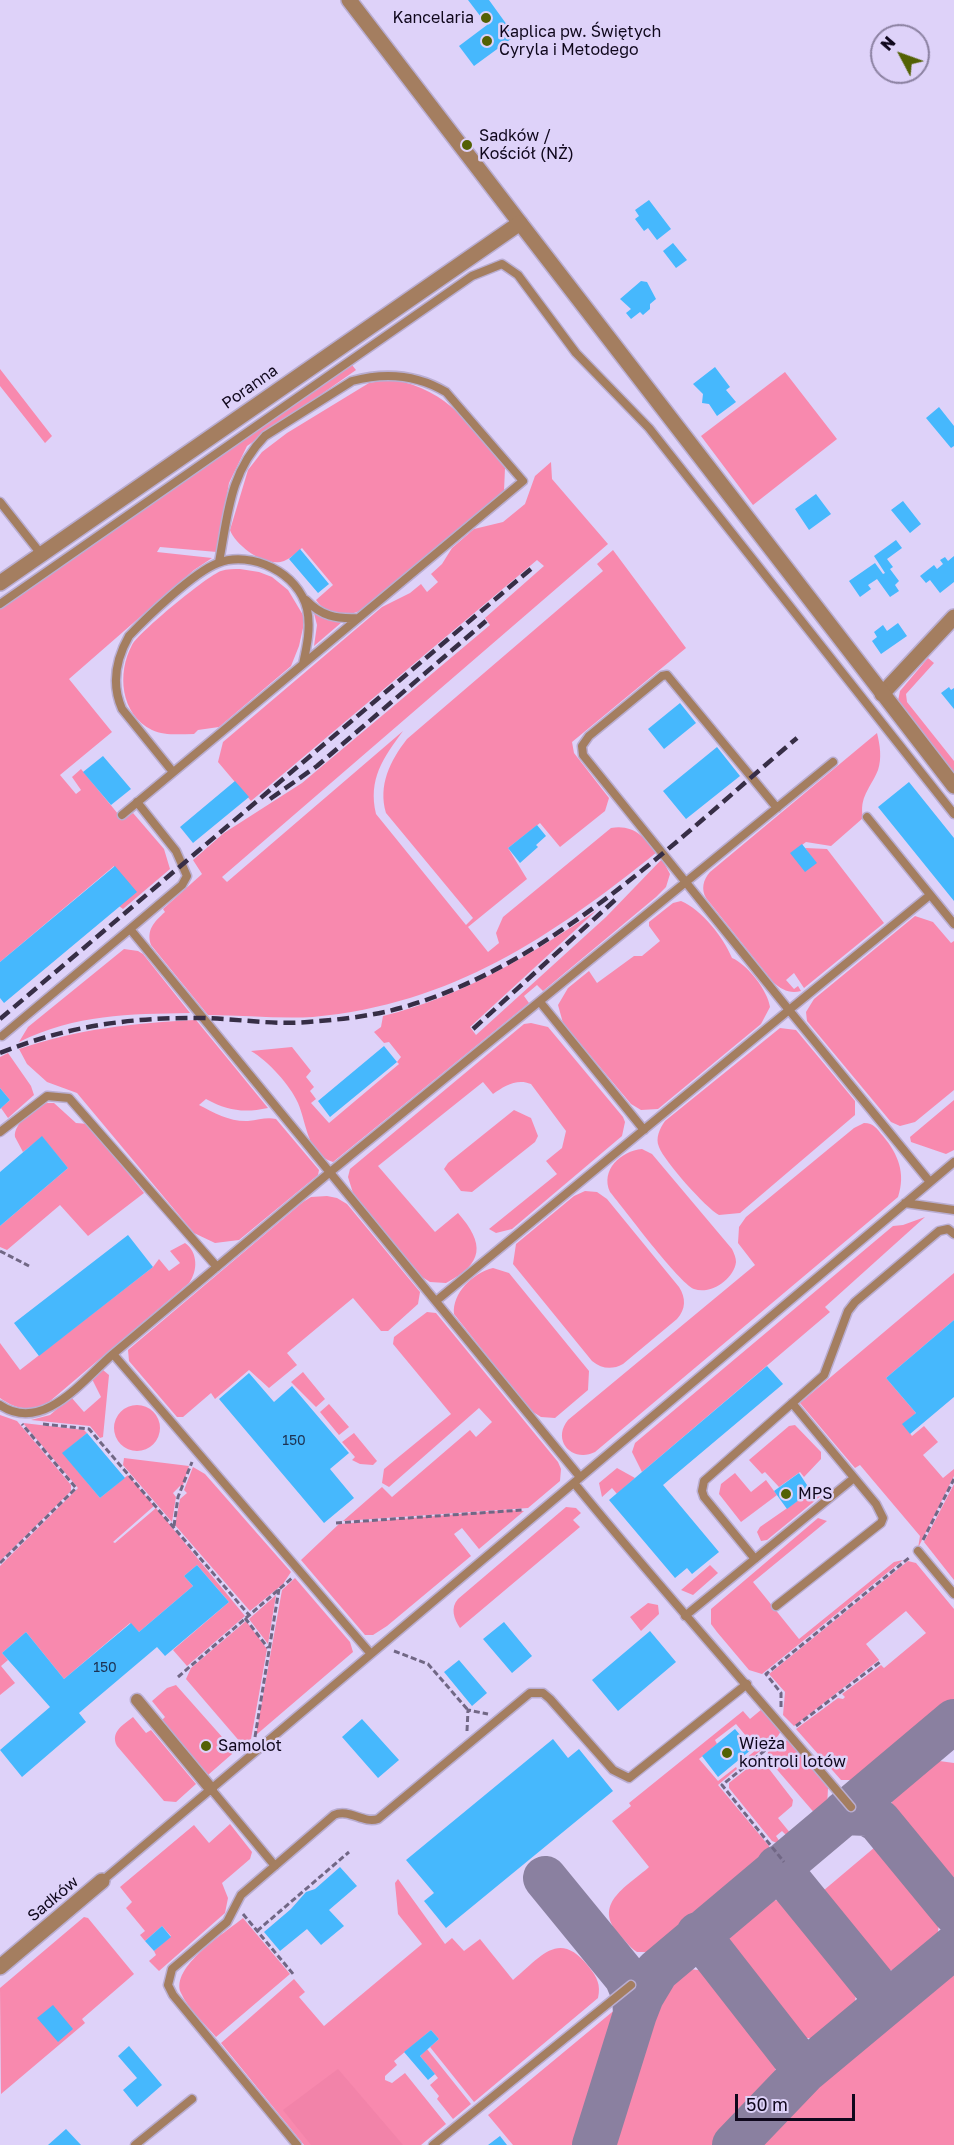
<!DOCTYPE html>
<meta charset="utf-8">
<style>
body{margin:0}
#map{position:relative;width:954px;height:2145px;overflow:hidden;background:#ded2f9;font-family:"Golos Text",sans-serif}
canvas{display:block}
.north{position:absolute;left:870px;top:24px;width:60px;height:60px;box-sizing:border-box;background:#ded2f9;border:2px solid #8b81a1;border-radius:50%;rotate:311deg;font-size:16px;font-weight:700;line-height:24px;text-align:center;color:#0f071c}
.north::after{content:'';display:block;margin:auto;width:21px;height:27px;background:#536104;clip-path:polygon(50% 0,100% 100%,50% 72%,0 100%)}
.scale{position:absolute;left:735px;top:2094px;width:120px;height:27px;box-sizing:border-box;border:3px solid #0f071c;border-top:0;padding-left:8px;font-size:18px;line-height:21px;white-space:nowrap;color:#0f071c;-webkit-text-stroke:4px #ded2f9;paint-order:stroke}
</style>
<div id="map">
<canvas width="954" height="2145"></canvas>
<div class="north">N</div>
<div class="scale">50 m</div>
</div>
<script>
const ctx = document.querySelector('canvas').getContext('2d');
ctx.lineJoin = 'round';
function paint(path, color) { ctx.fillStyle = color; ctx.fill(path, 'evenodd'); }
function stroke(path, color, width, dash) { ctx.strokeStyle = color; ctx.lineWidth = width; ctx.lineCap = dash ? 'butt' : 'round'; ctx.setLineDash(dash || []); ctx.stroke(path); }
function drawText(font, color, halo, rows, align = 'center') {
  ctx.font = font + ' "Golos Text",sans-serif'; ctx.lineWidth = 5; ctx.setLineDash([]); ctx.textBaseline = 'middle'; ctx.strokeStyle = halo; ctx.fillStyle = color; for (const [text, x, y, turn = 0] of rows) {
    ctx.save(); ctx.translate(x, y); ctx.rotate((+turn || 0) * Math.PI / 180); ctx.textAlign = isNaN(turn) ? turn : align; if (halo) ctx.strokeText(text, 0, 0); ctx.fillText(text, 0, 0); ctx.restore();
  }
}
paint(new Path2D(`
 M 352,365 L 356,370 L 247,446 L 229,483 L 217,552 L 160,547 L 157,552 L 212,558 L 194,570 L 69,679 L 112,732 L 60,775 L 76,794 L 81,790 L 72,777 L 81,769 L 123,820 L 133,813 L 164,849 L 170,869 L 123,909 L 119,906 L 114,866 L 0,962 L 0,609 Z
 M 0,369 L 52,436 L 45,443 L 0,386 Z
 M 785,372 L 837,439 L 753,505 L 701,436 Z
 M 392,379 C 452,392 468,424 505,468 L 504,491 L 364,609 C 347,618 327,616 316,600 L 333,585 L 302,548 C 296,553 291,558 284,561 C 266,568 236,546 230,530 L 248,470 L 262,452 L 287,433 L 369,383 Z
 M 551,462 L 552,479 L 608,544 L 222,877 L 227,882 L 403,731 C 383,758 368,779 376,814 L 466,925 L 473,918 L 386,813 C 378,785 390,761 407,739 L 603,571 L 597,564 L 613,550 L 686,648 L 572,742 L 574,753 L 609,798 L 605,811 L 560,847 L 540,823 L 508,848 L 527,879 L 468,927 L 488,952 L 499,943 L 496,933 L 503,917 L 611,828 C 633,824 644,837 657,852 C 551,937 453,1004 313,1017 C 279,1019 243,1015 208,1015 L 151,945 C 146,930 154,922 165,912 L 163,909 L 202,874 L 193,860 L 224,833 L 302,783 L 490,625 L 485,618 L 544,566 L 537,560 L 251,801 L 218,762 L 223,742 L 382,607 L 410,593 L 421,584 L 427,592 L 438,582 L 431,574 L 442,564 L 452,548 L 474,529 L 503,522 L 525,504 L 535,476 Z
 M 240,569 L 259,572 L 272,577 L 288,590 L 303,615 L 303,628 L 299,646 L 291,666 L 219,727 L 198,730 L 194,734 C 180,734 165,736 152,730 C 120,714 117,673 132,645 C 139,632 207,576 221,571 C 227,569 234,569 240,569 Z
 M 314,613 L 328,620 L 342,622 L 314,646 L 317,625 Z
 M 928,658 L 934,663 L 906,694 L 907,702 L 954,761 L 954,775 L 898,701 L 900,691 Z
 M 877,733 C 880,745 882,758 878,770 C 870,789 859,797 863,818 L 831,846 L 806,842 L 791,853 L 816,863 L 805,848 L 827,849 L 884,923 L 804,988 L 794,973 L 786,980 L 794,989 L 798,986 L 801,991 C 790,994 782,990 773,982 L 706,898 C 701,889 703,880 710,872 Z
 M 662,859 L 670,874 L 666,887 L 656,897 L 543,991 L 537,985 L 524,996 L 529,1003 L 333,1162 C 307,1154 307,1124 298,1103 C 290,1085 268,1061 251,1051 L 292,1047 L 311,1071 L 306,1077 L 314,1087 L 310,1091 L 316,1099 L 311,1103 L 329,1123 L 399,1064 L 397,1062 L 401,1057 L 389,1042 L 384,1043 L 374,1032 L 381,1027 L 383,1016 C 461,997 531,955 597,910 L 470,1027 L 476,1035 L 606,917 Z
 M 681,901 C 701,909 724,938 732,958 C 747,964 768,991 770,1007 L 761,1024 L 658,1109 L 641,1110 L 631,1104 L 563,1023 L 558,1005 L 568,988 L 589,971 L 597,983 L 634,956 L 642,956 L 660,941 L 649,926 L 649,922 L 673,903 Z
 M 915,916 L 933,922 L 951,943 L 954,941 L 954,1090 L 915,1122 L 900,1126 L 891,1122 L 807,1021 L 806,1012 L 814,999 Z
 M 124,949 L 138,951 L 143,954 L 190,1013 C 128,1014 77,1014 19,1042 L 28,1027 Z
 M 196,1020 L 268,1108 C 244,1113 228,1111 206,1099 L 199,1105 C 214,1113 231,1122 248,1121 C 259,1120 266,1117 276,1119 L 319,1170 L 318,1175 L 239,1240 L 215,1243 L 194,1233 L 77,1093 L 47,1082 L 27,1064 L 19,1049 C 77,1029 135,1023 196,1020 Z
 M 531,1023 L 548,1027 L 623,1117 L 625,1122 L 622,1136 L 512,1229 L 496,1233 L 489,1229 L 557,1174 L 546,1161 L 562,1148 L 566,1131 L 531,1084 C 517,1078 504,1086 493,1094 L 483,1082 L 378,1166 L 435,1232 L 458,1213 C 485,1244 484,1263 446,1283 L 430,1282 L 419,1275 L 353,1193 L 348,1177 L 350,1169 L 524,1024 Z
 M 780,1028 L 796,1030 L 855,1101 L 855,1115 L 740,1213 L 719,1215 C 706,1208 664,1161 659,1147 C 655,1138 660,1128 665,1121 Z
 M 8,1053 L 31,1086 L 34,1095 L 8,1118 L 1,1108 L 10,1100 L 0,1088 L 0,1057 Z
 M 954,1100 L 954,1150 L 946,1154 L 911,1142 L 910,1137 Z
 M 47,1103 L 54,1103 L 76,1123 L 88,1124 L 144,1193 L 88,1236 L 60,1205 L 7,1250 L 0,1247 L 0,1226 L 68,1168 L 42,1137 L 23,1152 L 15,1137 C 13,1124 35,1106 47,1103 Z
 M 514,1110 L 531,1118 L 538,1136 L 535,1142 L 472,1192 L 461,1191 L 444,1169 L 448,1163 Z
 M 864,1123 C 874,1123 877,1129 883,1136 C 898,1154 906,1173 898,1197 L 595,1452 C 573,1463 551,1441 568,1420 L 755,1265 L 738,1243 L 739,1227 L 746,1217 L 854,1128 Z
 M 642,1149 L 652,1154 L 732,1249 C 734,1253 736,1258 736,1262 C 734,1279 711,1295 694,1289 C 678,1282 625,1210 610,1192 C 600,1170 621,1151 642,1149 Z
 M 585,1191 L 597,1192 L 607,1199 L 679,1287 C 686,1298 686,1309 677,1319 L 623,1364 C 612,1370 602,1369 592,1361 L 513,1264 L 516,1244 L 574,1196 Z
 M 327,1196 L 337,1198 L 347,1204 L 420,1292 L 418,1304 L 388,1331 L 381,1331 L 353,1298 L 287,1353 L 297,1365 L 269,1388 L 249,1370 L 215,1399 L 211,1393 L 183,1417 L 177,1417 L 129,1361 L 128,1350 L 303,1202 L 311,1197 Z
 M 925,1217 L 825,1307 L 830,1312 L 642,1472 L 632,1452 L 635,1443 L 893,1226 L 903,1225 Z
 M 185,1243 C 198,1252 198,1271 189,1283 L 49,1402 C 33,1413 15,1409 0,1398 L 0,1343 L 20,1370 L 153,1267 L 159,1259 L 169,1271 L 180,1263 L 170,1251 Z
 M 493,1268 L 509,1273 L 589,1371 L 588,1390 L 555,1418 L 541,1417 L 530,1410 L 454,1314 C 452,1293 473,1273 493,1268 Z
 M 954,1273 L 954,1320 L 886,1378 L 916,1413 L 903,1424 L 912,1436 L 924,1426 L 938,1442 L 923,1455 L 943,1478 L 954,1469 L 954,1476 L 918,1548 L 920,1536 L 860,1465 L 855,1468 L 800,1403 Z
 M 427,1312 L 436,1313 L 558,1462 L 561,1469 L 560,1481 L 528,1508 L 343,1521 L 382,1487 L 392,1497 L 470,1430 L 476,1437 L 492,1422 L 479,1408 L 389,1487 L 382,1483 L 384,1469 L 451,1414 L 393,1344 L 394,1337 Z
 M 103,1370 L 109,1375 L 103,1437 L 100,1438 L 90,1426 L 31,1420 L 50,1415 L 71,1397 L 84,1412 L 101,1397 L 92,1379 Z
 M 303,1372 L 325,1399 L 316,1407 L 291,1382 Z
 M 329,1404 L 349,1427 L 339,1435 L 320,1412 Z
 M114 1428a23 23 0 1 1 46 0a23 23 0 1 1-46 0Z
 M 0,1415 L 17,1421 L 71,1485 L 71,1491 L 0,1561 Z
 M 23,1423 L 84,1430 L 87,1433 L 63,1453 L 100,1498 L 128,1475 L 154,1506 L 113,1542 L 115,1543 L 156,1508 L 245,1616 L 187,1666 L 173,1650 L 229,1602 L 197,1565 L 184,1576 L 193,1586 L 139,1632 L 130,1623 L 64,1679 L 26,1632 L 2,1653 L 8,1660 L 1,1666 L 15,1683 L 0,1695 L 0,1566 L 78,1488 Z
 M 795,1425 L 821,1452 L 821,1459 L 804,1477 L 800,1472 L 779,1487 L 765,1472 L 762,1474 L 749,1460 L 789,1426 Z
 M 354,1433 L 377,1461 L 373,1465 L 360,1464 L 352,1460 L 355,1457 L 342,1442 Z
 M 124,1458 L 189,1466 L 182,1488 L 180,1486 L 173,1493 L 176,1497 L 172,1522 L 123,1465 Z
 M 193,1467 L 205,1474 L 291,1572 L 283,1584 L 250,1611 L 175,1525 L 180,1499 L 187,1493 L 184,1490 Z
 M 617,1468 L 635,1478 L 617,1494 L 612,1488 L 602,1497 L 599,1483 Z
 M 735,1473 L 751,1492 L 766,1480 L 777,1495 L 741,1522 L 719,1494 L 721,1484 Z
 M 954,1484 L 954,1580 L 924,1542 Z
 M 819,1486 L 824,1489 L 822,1495 L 767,1540 L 761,1541 L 757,1532 L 760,1527 Z
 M 566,1507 L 576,1508 L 581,1513 L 573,1520 L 580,1527 L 460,1628 C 454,1619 450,1608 458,1599 Z
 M 508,1510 L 524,1511 L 479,1549 L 462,1528 L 454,1534 L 471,1556 L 387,1626 L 373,1635 L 365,1635 L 301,1560 L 339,1524 Z
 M 818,1518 L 827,1521 L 753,1582 L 799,1639 L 894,1562 L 903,1560 L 762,1674 L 749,1670 L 717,1632 L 711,1624 L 711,1609 Z
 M 908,1561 L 916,1563 L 954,1609 L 954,1702 L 861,1780 L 841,1780 L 796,1729 L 838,1698 L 843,1699 L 845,1697 L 842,1694 L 881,1665 L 884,1668 L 926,1633 L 906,1611 L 866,1644 L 879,1660 L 794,1726 L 783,1715 L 785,1692 L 769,1674 Z
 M 710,1565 L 718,1573 L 693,1595 L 681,1590 Z
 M 295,1578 L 350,1642 L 353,1652 L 256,1735 L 282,1590 Z
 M 276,1595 L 268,1644 L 249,1619 Z
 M 648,1603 L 658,1605 L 659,1614 L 641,1631 L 630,1617 Z
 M 246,1621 L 267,1649 L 251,1739 L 241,1743 L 186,1679 L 191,1668 Z
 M 176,1685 L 231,1747 L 232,1754 L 208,1775 L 162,1720 L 165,1717 L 152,1701 L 167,1688 Z
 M 762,1709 L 781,1731 L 778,1736 L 748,1761 L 744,1760 L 757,1749 L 736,1724 L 715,1740 L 717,1744 L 699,1759 L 718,1781 L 736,1767 L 737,1769 L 718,1785 L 769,1846 L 770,1856 L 655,1952 L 637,1952 C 629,1947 624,1939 617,1932 C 593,1903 629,1885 649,1867 L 612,1821 L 631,1806 L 629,1803 L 743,1711 L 750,1719 Z
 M 133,1717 L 146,1733 L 151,1730 L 196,1784 L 176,1802 L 164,1801 L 117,1746 C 110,1732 123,1725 133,1717 Z
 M 783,1740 L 789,1741 L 828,1788 L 827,1808 L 817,1816 L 767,1758 L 768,1752 Z
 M 758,1760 L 763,1761 L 793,1800 L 792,1806 L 778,1818 L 791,1834 L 790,1839 L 782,1831 L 776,1836 L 782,1845 L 772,1841 L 729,1788 L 729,1783 Z
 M 932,1760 L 954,1763 L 954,1892 L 891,1817 L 892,1793 Z
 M 230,1824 L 252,1852 L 250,1859 L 222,1883 L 228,1898 L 225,1913 L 159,1971 L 149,1961 L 156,1955 L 154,1951 L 171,1936 L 162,1926 L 145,1941 L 140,1935 L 145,1931 L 126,1908 L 132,1902 L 120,1887 L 194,1825 L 209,1843 Z
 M 881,1842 L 940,1913 L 937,1942 L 903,1971 L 875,1969 L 817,1896 Z
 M 398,1879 L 445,1944 L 452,1938 L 464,1951 L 480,1939 L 513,1980 C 542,1956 559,1929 589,1967 C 597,1977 601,1985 598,1998 L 474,2102 L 430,2047 L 439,2039 L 431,2030 L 394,2061 L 397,2065 L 385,2076 L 385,2080 L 392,2083 L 405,2073 L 446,2124 L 421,2145 L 304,2145 L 221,2043 L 294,1979 L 305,1992 L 299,1997 L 324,2026 L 422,1944 L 398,1914 L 395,1883 Z
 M 765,1899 L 791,1902 L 857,1985 L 854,2011 L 821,2039 L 793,2037 L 726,1955 L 728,1930 Z
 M 84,1917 L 88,1918 L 134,1974 L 82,2019 L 85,2023 L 1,2094 L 0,1988 Z
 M 243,1918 L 290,1974 L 216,2037 C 205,2024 188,2009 181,1993 C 170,1967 225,1933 243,1918 Z
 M 954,1967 L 954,2145 L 754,2145 L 816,2081 Z
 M 681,1968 L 707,1971 L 776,2054 L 775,2081 L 715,2145 L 610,2145 L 657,1998 Z
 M 623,2003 L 580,2145 L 513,2145 L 488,2115 Z
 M 427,2049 L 471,2104 L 453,2119 L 437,2099 L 439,2096 L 430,2085 L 438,2078 L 420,2056 Z`), '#f889ae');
paint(new Path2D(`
 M 338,2069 L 403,2145 L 311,2145 L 283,2110 Z`), '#f283a9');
stroke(new Path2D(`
 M 844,1813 L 867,1814 L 879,1821 L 954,1912
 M 778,1867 L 888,2002
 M 545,1878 L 626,1977 L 634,1996 L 635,2014
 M 698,1934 L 805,2071
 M 594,2145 L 635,2014 L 642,1996 L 657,1971 L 954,1721
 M 734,2145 L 805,2071 L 954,1947`), '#8a80a0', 44);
paint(new Path2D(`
 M 468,0 L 489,0 L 515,36 L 474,66 L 459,46 L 487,25 Z
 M 649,200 L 671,229 L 657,240 L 648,228 L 644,231 L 635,219 L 639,216 L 635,210 Z
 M 673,243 L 687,260 L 676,268 L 663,251 Z
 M 641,281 L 647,282 L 656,299 L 650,304 L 650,309 L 643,315 L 640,312 L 631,319 L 626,313 L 631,309 L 620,299 Z
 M 715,367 L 730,387 L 726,390 L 736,402 L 717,416 L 709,404 L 702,403 L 703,394 L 693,384 Z
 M 939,407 L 954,426 L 954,446 L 951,448 L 926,418 Z
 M 816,494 L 831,514 L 809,530 L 795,509 Z
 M 903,501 L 921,524 L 910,533 L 891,510 Z
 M 896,540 L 902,548 L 887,559 L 893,567 L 890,569 L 899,581 L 895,585 L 899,591 L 890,597 L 877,579 L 868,585 L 871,589 L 860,597 L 849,581 L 875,563 L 883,574 L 885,573 L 874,556 Z
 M 300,549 L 329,584 L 318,593 L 289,559 Z
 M 954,556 L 954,582 L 940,593 L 930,580 L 926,583 L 920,576 L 934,565 L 937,569 L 943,564 L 940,560 L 945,557 L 948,561 Z
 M 898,623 L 907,636 L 881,654 L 872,641 L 877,637 L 874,632 L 883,625 L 887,631 Z
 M 949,687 L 951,690 L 954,688 L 954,709 L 941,693 Z
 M 680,703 L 696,723 L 664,749 L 648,729 Z
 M 717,747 L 740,776 L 686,819 L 663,791 Z
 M 103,756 L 131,789 L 111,805 L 83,772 Z
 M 235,781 L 249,797 L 193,843 L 180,827 Z
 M 909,782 L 954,838 L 954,901 L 878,807 Z
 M 537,825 L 546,836 L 536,845 L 538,847 L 520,863 L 508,848 Z
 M 802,844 L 817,863 L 805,872 L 790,853 Z
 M 115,866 L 137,892 L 4,1003 L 0,998 L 0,962 Z
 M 384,1046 L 397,1062 L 330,1117 L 318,1101 Z
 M 0,1088 L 10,1100 L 0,1109 Z
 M 42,1136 L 68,1168 L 0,1226 L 0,1172 Z
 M 128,1235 L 153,1267 L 39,1356 L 14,1323 Z
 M 954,1320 L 954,1397 L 910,1434 L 902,1424 L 916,1413 L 886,1378 Z
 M 767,1366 L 783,1384 L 663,1485 L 719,1552 L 692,1574 L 687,1568 L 675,1578 L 609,1500 Z
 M 249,1373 L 274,1402 L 292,1386 L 349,1453 L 330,1469 L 354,1498 L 324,1523 L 219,1399 Z
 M 87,1433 L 125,1478 L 100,1498 L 62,1453 Z
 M 799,1473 L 811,1491 L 787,1509 L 774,1491 Z
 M 197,1565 L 229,1602 L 165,1656 L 157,1647 L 79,1713 L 86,1722 L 22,1777 L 0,1750 L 50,1707 L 2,1653 L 26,1632 L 64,1679 L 131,1623 L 139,1632 L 193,1586 L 184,1576 Z
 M 504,1622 L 532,1656 L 512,1673 L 483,1639 Z
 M 650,1631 L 676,1662 L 618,1711 L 592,1680 Z
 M 459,1660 L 487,1693 L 472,1706 L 444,1672 Z
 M 362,1719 L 399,1760 L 378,1778 L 342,1737 Z
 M 735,1729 L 752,1749 L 718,1777 L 702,1756 Z
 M 553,1739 L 568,1758 L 579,1749 L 613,1791 L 446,1928 L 424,1901 L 434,1893 L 406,1860 Z
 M 340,1867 L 357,1886 L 329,1910 L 344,1926 L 321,1945 L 307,1929 L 280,1951 L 264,1932 L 291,1909 L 306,1892 L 315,1889 Z
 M 162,1926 L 171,1937 L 154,1951 L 145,1941 Z
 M 53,2005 L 73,2029 L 58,2042 L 37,2018 Z
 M 431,2030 L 439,2039 L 420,2056 L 435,2074 L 428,2080 L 404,2052 Z
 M 129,2046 L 162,2085 L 137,2107 L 123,2090 L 137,2078 L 118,2056 Z
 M 66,2129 L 81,2145 L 48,2145 Z
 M 500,2136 L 507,2145 L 488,2145 Z`), '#46b8fd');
const service = new Path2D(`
 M 0,502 L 41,554
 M 306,600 C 321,616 336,619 358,618
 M 0,604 L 472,276 L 502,264 L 518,275 L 576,353 L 649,428 L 954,814
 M 173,772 L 122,709 C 111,684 116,659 129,636 C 147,617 194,572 218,563 C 251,550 299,573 307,609 C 311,627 307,646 303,664
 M 777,808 L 667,675 L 662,676 L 589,736 L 582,746 L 583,755 L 789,1010 L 930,895
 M 122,815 L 523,481 L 446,392 C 416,374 385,372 352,381 L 265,436 C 229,473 228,515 219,562
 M 867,817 L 954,924
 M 130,929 L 182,885 L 187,876 L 176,851 L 137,802
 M 540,1002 L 644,1130
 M 2,1036 L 130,929 L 580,1477
 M 0,1132 L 47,1096 L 69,1098 L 217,1267
 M 905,1203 L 954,1210
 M 436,1301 L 789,1010 L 930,1182
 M 0,1405 C 43,1434 83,1380 113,1354
 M 574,1483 C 664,1593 759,1698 851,1807
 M 918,1551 L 954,1594
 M 755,1559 L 704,1497 L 702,1491 L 704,1481 L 824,1375 L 848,1311 L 855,1302 L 939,1231 L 948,1229 L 954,1234
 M 776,1606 L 881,1523 L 883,1518 L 876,1504 L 792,1403
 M 685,1616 L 854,1478
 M 371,1654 L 113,1354 L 329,1173 L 833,762
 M 211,1789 L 275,1866
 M 102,1881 L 954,1162
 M 135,2145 L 192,2099
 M 297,2145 L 173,1995 L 168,1985 L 172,1969 L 227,1922 L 241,1895 L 334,1815 C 349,1808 363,1824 378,1819 L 530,1693 L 543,1693 L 550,1699 L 613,1770 L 629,1778 L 747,1684
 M 433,2145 L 631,1985`);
const pedestrian = new Path2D(`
 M 137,1700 L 211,1789`);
const minor = new Path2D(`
 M 349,0 L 520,223
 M 882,694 L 954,617
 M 0,1967 L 102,1881`);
const tertiary = new Path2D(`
 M 0,583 L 520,223 L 954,786`);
stroke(service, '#b9add1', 11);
stroke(pedestrian, '#b9add1', 15);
stroke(minor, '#b9add1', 18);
stroke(tertiary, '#b9add1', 18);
stroke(new Path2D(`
 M 0,1251 L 29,1266
 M 43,1424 L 89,1429 L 249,1615
 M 336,1523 L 522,1510
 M 174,1526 L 178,1497 L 192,1462
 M 923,1540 L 954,1479
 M 0,1563 L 76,1488 L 22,1424
 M 245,1618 L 268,1648
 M 394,1651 L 428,1664 L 468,1710
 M 178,1677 L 292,1578
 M 781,1707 L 781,1693 L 766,1674 L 910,1557
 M 796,1726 L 880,1662
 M 467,1731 L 468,1710 L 488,1714
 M 255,1737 L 279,1589
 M 779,1739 L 722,1785 L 784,1862
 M 243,1914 L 294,1975
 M 257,1931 L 349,1852`), '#716785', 3, [6, 3]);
stroke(service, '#a47e60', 8);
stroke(pedestrian, '#a47e60', 12);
stroke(minor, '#a47e60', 15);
stroke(tertiary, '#a47e60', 15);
stroke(new Path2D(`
 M 270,799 L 317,766 L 486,621
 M 0,1019 L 532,568
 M 473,1029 L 615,900
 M 0,1053 C 67,1026 131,1017 204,1018 C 239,1019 273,1025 308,1022 C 335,1020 363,1017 389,1011 C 546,972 676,840 797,738`), '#372e46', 4.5, [12, 6]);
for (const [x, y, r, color] of [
 [486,18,6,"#536104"],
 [487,41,6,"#536104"],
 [467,145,6,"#536104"],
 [786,1494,6,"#536104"],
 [206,1746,6,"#536104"],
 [727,1753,6,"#536104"]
]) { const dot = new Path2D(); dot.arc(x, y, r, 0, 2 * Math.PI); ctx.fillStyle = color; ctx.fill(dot); stroke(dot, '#ded2f9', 2); }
drawText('14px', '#1d3354', null, [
 ["150",294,1441],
 ["150",105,1668]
]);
drawText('16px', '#0f071c', '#ded2f9', [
 ["Kancelaria",474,18,"right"],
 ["Kaplica pw. Świętych",499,32],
 ["Cyryla i Metodego",499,50],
 ["Sadków /",479,136],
 ["Kościół (NŻ)",479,154],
 ["MPS",798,1494],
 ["Wieża",739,1744],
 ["kontroli lotów",739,1762],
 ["Samolot",218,1746]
], 'left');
drawText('16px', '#0f071c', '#ded2f9', [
 ["Poranna",250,387,-35],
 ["Sadków",53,1899,-40]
]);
</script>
